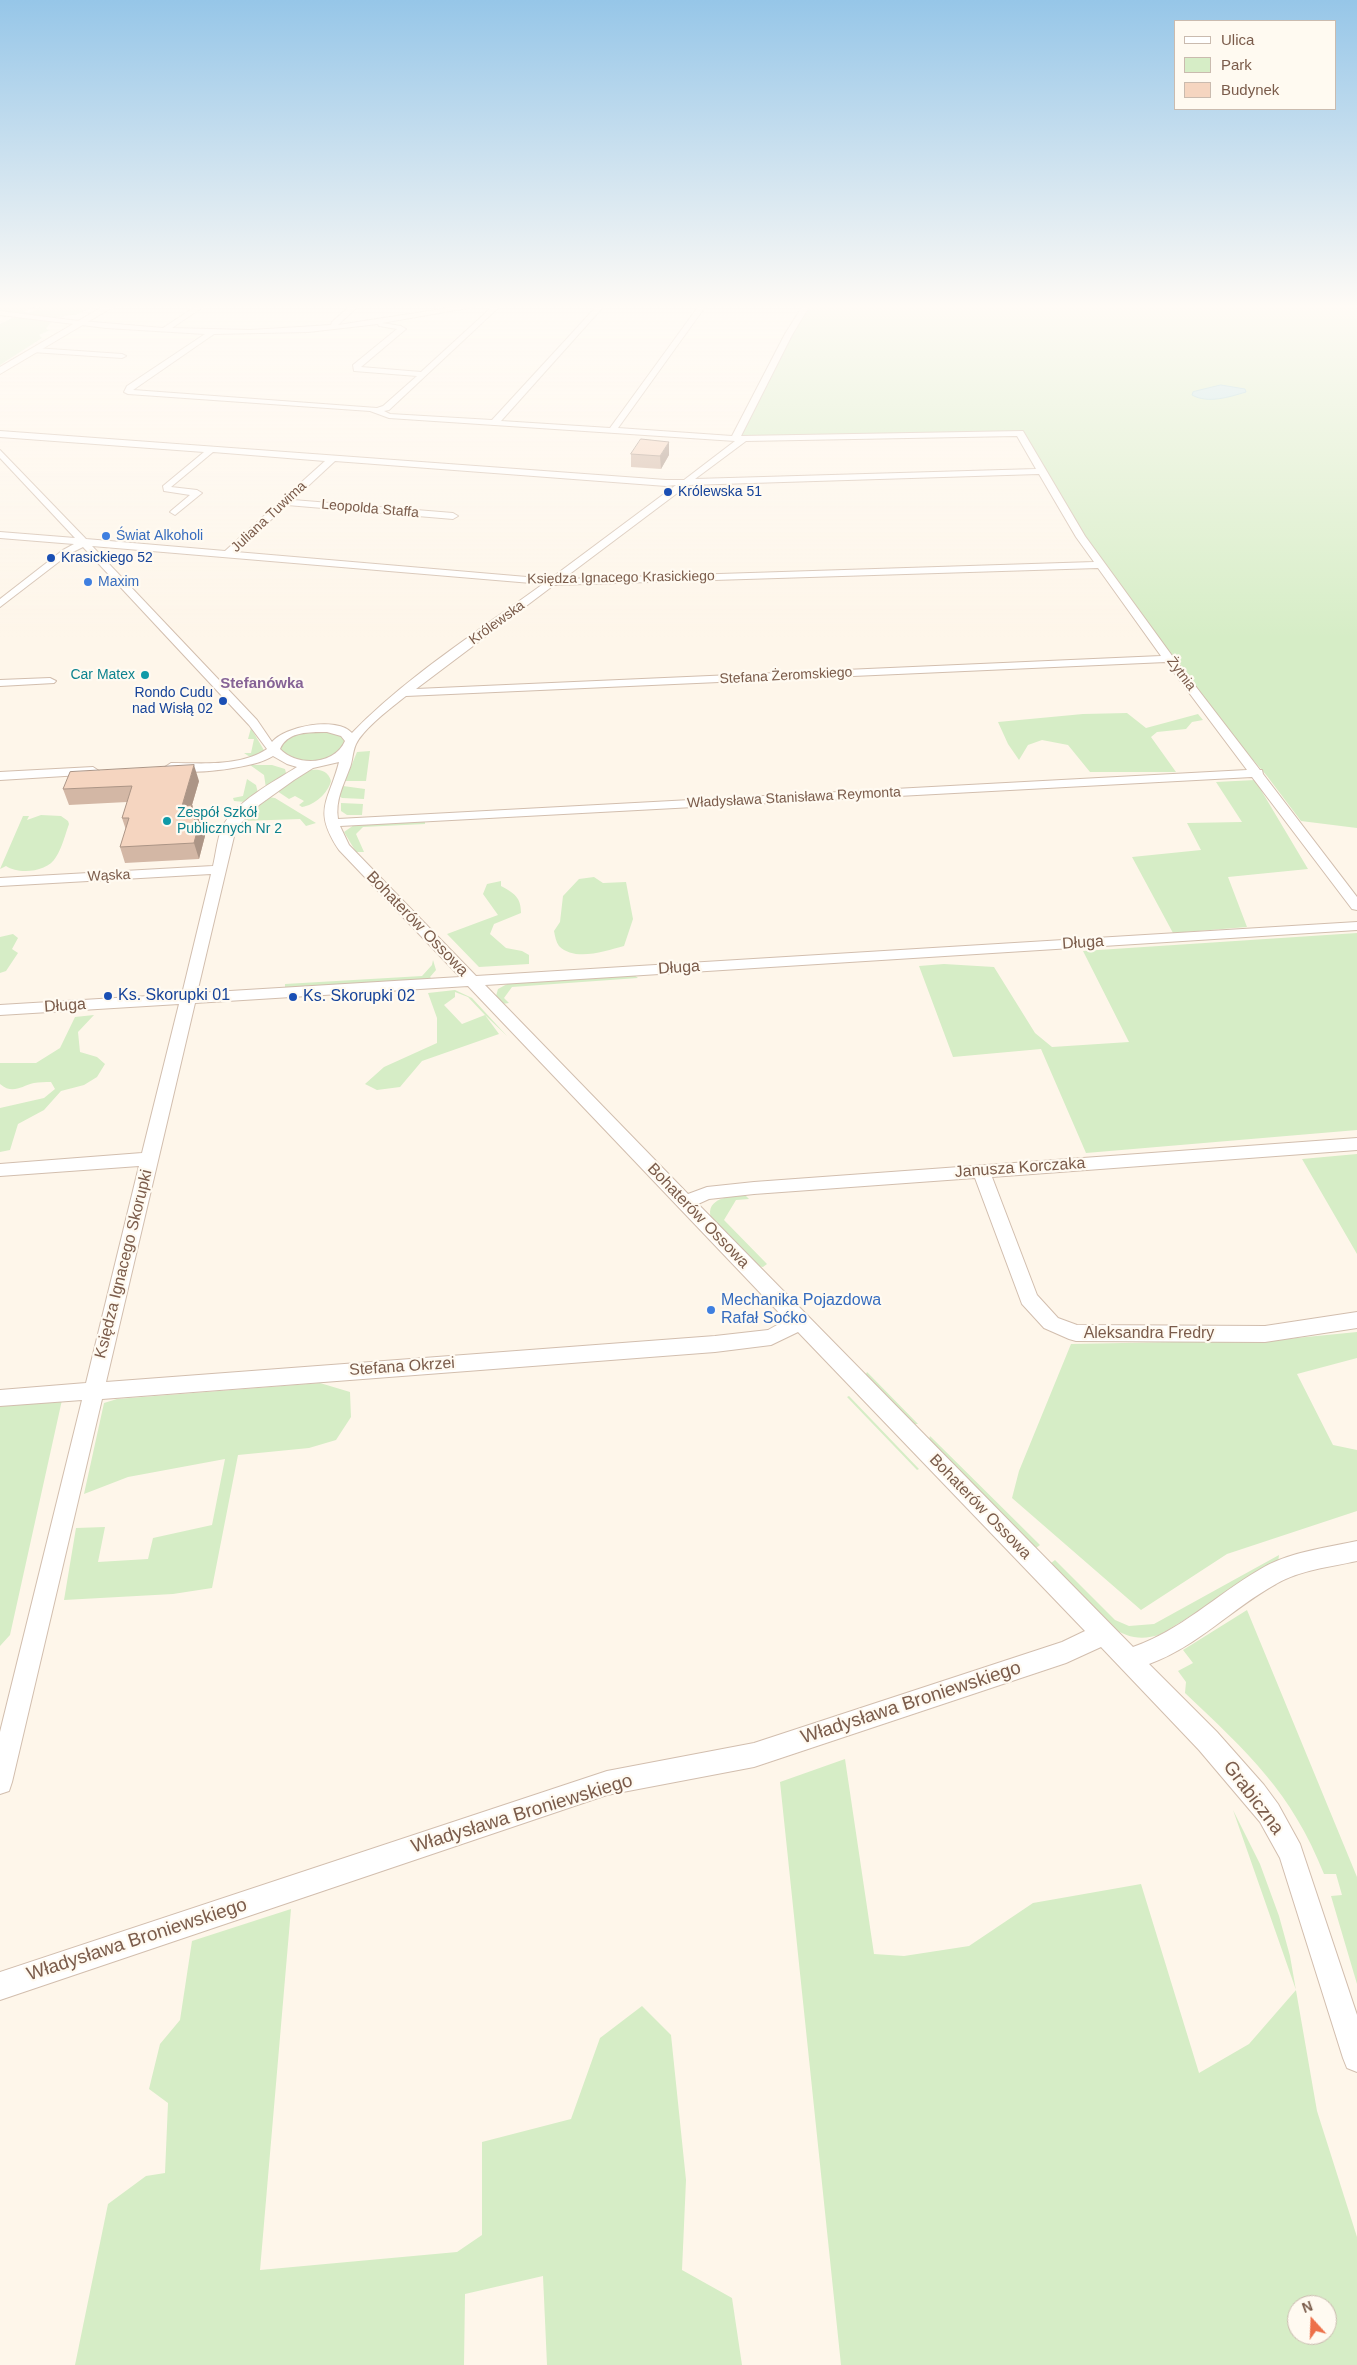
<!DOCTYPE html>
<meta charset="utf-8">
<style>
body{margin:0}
#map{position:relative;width:1357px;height:2365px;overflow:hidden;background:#fef6ea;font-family:Arial,sans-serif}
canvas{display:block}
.legend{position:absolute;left:1174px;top:20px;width:162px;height:90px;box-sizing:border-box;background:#fffaf1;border:1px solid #cabbaf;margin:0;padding:6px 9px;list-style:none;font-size:15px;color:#7b5c4b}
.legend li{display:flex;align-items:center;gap:10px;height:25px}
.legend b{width:25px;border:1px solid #cabbaf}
.north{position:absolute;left:1287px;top:2295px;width:50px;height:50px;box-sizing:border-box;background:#fffaf1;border:1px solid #cabbaf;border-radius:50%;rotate:340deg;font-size:14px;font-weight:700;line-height:20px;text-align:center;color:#7b5c4b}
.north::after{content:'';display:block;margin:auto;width:18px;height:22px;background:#ed7049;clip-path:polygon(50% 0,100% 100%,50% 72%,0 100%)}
</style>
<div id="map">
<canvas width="1357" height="2365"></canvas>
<ul class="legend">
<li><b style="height:6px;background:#fff"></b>Ulica</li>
<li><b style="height:14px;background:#d6edc6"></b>Park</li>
<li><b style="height:14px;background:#f5d5c0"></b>Budynek</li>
</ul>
<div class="north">N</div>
</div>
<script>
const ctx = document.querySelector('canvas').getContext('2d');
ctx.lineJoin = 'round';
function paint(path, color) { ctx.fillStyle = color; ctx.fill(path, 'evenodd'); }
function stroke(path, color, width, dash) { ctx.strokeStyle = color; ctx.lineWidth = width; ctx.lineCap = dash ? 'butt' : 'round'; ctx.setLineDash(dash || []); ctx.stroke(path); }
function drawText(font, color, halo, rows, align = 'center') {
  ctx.font = font + ' Arial,sans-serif'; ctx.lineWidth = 4.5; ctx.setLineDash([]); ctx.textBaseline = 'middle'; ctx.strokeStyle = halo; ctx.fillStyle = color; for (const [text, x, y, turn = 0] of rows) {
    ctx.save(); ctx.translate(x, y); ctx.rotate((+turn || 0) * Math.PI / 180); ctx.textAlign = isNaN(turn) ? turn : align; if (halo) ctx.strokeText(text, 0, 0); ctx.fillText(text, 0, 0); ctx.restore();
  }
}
paint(new Path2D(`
 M 0,307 L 34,307 L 24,312 L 29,313 L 41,307 L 93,307 L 78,314 L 54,318 L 46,329 L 50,330 L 39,335 L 42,338 L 0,365 L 0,324 L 20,314 L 0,311 Z
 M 805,307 L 1357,307 L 1357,828 L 1301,821 L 1267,776 L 1162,654 L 1086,538 L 1022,432 L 740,438 Z
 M 1127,713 L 1146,728 L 1198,714 L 1203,720 L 1192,722 L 1186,729 L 1157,732 L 1151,737 L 1176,772 L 1090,772 L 1068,745 L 1042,740 L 1028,745 L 1019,760 L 1008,744 L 998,722 L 1083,714 Z
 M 251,728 L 265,752 L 250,757 L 244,753 L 251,753 L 254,739 L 248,739 Z
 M 326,731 L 341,735 L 346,742 C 343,746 338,754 333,757 C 317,766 293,761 280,750 L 280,746 C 293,732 308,732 326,731 Z
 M 370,751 L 366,781 L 345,781 L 357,752 Z
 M 250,765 L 272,765 L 285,769 L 286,773 L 266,788 L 264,775 Z
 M 310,770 C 319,769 328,770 331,781 C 328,793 315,805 302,807 L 299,805 L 304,801 L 295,796 L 289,799 L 277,791 L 304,772 Z
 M 247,779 L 256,785 L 258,793 L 245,802 L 234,801 L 233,798 L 243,796 Z
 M 1255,780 L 1308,869 L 1228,877 L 1247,927 L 1173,933 L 1132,857 L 1201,850 L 1187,823 L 1242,822 L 1216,782 Z
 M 343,786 L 365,789 L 364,799 L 342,798 L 339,796 Z
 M 268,797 L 275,798 L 316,823 L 306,826 L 300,819 L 242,821 L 239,832 L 233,832 L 241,818 Z
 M 341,803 L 363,804 L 362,815 L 347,815 L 341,811 Z
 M 41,815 L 61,816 L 68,821 L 69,824 C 65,835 62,848 56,857 C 48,872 19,875 6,866 L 0,869 L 23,816 L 29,816 L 27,820 Z
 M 425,821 L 425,824 L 363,827 L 356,834 L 364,852 L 356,852 L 344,832 L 354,825 Z
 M 594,877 L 603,883 L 626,882 L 633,919 L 624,946 C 605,951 575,962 559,946 C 556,942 555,936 554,931 L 560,922 L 563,896 L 579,879 Z
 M 501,881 L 501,886 C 514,893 521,897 521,913 L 494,924 L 490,934 L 506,948 L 522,951 L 529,955 L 529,964 L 479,967 L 447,934 L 498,915 L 483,894 L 487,884 Z
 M 1357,933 L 1357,1130 L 1086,1153 L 1041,1049 L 953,1057 L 919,966 L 944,964 L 994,967 L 1035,1033 L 1052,1047 L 1129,1042 L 1083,951 Z
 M 13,934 L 18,938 L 12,949 L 18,953 L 6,971 L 0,973 L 0,937 Z
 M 433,960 L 436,970 L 430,977 L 432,979 L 285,988 L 285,984 L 422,976 L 432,965 Z
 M 634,975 L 638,978 L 512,987 L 504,998 L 509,1003 L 502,1004 L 496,996 L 498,989 L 509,983 Z
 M 455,990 L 472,998 L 507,1036 L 485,1015 L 499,1034 L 422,1061 L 400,1087 L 377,1090 L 365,1084 L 384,1067 L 437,1043 L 437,1018 L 428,993 ZM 455,992 L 468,997 L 485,1015 L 462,1024 L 444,1005 L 455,997 Z
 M 94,1015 L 78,1032 L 80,1052 L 97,1057 L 105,1064 L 97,1077 L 84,1085 L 61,1091 L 44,1110 L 18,1124 L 10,1150 L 0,1152 L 0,1108 L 44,1098 L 55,1089 L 51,1082 C 45,1082 39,1082 34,1083 C 21,1086 13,1095 0,1084 L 0,1063 L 36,1063 L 60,1048 L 75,1017 Z
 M 1357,1154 L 1357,1254 L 1302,1159 Z
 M 744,1194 L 749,1199 L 736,1200 L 724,1220 L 767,1264 L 763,1267 L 756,1266 L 711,1218 C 705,1198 731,1196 744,1194 Z
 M 1357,1332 L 1357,1358 L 1297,1374 L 1333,1445 L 1357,1450 L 1357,1511 L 1227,1554 L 1141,1610 L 1012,1498 L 1019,1471 L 1071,1344 L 1276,1340 Z
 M 867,1372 L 918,1424 L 909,1424 L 864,1378 Z
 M 320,1383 L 350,1392 L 351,1417 L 336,1440 L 309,1448 L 238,1455 L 212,1588 L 173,1594 L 64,1600 L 76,1528 L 105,1527 L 98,1562 L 148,1559 L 153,1538 L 212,1525 L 225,1459 L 128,1477 L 84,1494 L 104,1403 L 117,1399 Z
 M 849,1396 L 919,1469 L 917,1470 L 847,1397 Z
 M 62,1400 L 10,1635 L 0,1646 L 0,1405 Z
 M 930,1436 L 1040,1545 L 1036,1548 L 1029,1547 L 928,1443 Z
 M 1279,1555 L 1278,1563 L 1161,1634 C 1129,1646 1109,1627 1087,1605 C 1075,1593 1063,1581 1052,1569 L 1051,1563 L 1055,1560 L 1115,1620 L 1129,1626 L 1154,1624 Z
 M 1247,1610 L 1357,1877 L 1357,1984 L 1331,1896 L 1342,1895 L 1336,1874 L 1324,1874 C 1291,1791 1248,1753 1185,1693 L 1186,1682 L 1178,1671 L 1193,1663 L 1183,1650 Z
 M 845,1759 L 874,1954 L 904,1956 L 969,1946 L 1033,1903 L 1141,1884 L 1199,2073 L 1249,2044 L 1296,1990 L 1233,1810 L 1260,1864 L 1279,1916 L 1290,1956 L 1317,2111 L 1357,2237 L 1357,2365 L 841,2365 L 780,1782 ZM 1297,2305 L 1327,2305 L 1327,2335 L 1297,2335 Z
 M 291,1909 L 260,2270 L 457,2252 L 482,2235 L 482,2142 L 571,2119 L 600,2038 L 642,2006 L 671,2035 L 686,2180 L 682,2270 L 732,2298 L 742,2365 L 547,2365 L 543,2276 L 465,2294 L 464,2365 L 75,2365 L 108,2204 L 146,2176 L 165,2173 L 168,2103 L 149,2089 L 160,2044 L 180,2020 L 192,1941 Z`), '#d6edc6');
const water = new Path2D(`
 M 1221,385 L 1245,389 L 1246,392 C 1229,397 1208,404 1192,395 L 1193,392 Z`);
paint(water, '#bce2e9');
stroke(water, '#a2d2dc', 1);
const street = new Path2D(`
 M 195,307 L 203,307 L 172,328 L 250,330 L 331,325 L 332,322 L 349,307 L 357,307 L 338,325 L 455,307 L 473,307 L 382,323 L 401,326 L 406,329 L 361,367 L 421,372 L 492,307 L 499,307 L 389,410 L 384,411 L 390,414 L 492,420 L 596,307 L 603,307 L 501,421 L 610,428 L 698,307 L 705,307 L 618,428 L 732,436 L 785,334 L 802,307 L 809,307 L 792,335 L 741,436 L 1023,431 L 1085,536 L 1173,657 L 1260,770 L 1262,770 L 1263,774 L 1357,897 L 1357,910 L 1352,909 L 1252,777 L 340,826 L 349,845 L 476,976 L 1357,922 L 1357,930 L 485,985 L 688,1194 L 707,1187 L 754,1182 L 1357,1138 L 1357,1150 L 992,1177 L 1037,1295 L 1058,1318 L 1077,1325 L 1265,1326 L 1357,1312 L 1357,1328 L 1265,1342 L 1076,1341 L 1069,1339 L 1044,1328 L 1022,1304 L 975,1178 L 754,1194 L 709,1199 L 698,1204 L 1133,1647 C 1180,1631 1216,1595 1259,1570 C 1288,1552 1325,1548 1357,1541 L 1357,1561 C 1330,1567 1300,1570 1276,1584 C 1232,1608 1197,1647 1149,1664 L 1217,1732 L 1264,1785 L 1278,1804 L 1300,1844 L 1357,2015 L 1357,2072 L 1347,2068 L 1343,2058 L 1280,1858 L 1260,1822 L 1199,1750 L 1101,1647 L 1066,1663 L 754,1767 L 607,1795 L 0,2000 L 0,1972 L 607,1771 L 754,1743 L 1062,1642 L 1085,1631 L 798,1332 L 771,1345 L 715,1352 L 102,1399 L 12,1782 L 9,1791 L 0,1794 L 0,1732 L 82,1400 L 0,1406 L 0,1390 L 86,1383 L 139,1166 L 0,1176 L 0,1164 L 142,1153 L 179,1004 L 0,1015 L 0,1005 L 182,994 L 211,874 L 0,886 L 0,878 L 213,866 C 216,854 217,839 222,828 C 233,803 275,781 297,767 L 287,764 L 273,756 C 253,769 190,775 167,770 L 165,767 L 171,763 C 202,763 240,767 267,749 L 249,725 L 83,547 L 69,554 L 0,607 L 0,599 L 63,550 L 74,544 L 0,538 L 0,532 L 75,538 L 0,458 L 0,450 L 86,539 L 225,551 L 325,461 L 213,452 L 171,487 L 197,490 L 202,493 L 175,515 L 170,512 L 172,510 L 190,495 L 164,491 L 163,486 L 204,452 L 0,437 L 0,431 L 666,480 L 684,480 L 735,441 L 389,418 L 370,411 L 128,394 L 124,392 L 127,386 L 205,334 L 106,328 L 0,315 L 0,311 L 70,320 L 163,328 ZM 378,324 L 379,326 L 397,329 L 353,365 L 354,371 L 417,376 L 383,406 L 377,408 L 133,390 L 214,334 L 308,332 ZM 1017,436 L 1036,469 L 695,479 L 746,441 ZM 335,461 L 666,486 L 676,485 L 550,579 L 236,552 L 287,505 L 453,519 L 458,516 L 453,513 L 293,500 ZM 1039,474 L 1076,537 L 1094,562 L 563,579 L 688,485 ZM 92,546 L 543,584 C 479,631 406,677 352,733 C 337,716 285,726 272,742 L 257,720 ZM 1098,568 L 1161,656 L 416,689 L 554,585 ZM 1166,662 L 1247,770 L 338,819 C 335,801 343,786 349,770 C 353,761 352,753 356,744 C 364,728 391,708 406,696 ZM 327,732 L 341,736 L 345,741 C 335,765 297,767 280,749 C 287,731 311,732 327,732 ZM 339,762 C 329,802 312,809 339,850 L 460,977 L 197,993 L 236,828 L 259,805 L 294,780 L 313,768 ZM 468,986 L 786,1320 L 768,1330 L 715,1336 L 106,1382 L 195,1003 Z
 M 35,348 L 122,354 L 126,356 L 122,358 L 32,352 L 31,350 Z
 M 50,678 L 56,681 L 54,683 L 0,686 L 0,680 Z
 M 93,767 L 99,771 L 97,774 L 0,780 L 0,772 Z`);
const secondary = new Path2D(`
 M 102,307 L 113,307 L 0,374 L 0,367 Z`);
stroke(street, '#d2beae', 2);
stroke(secondary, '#d7c0ad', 2);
paint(street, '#fff');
paint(secondary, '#fff');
paint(new Path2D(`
 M 631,454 L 669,455 L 661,469 L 631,467 Z
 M 199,781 L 192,805 L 195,813 L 197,813 L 205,836 L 199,859 L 125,863 L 120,847 L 126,830 L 122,818 L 127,802 L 69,805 L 63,789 Z`), '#d3b7a5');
paint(new Path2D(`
 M 669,442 L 669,455 L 661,469 L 660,456 Z
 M 194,765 L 199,781 L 187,822 L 182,806 Z
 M 192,805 L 196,816 L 197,813 L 200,823 L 200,820 L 205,836 L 199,859 L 194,843 L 190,813 Z`), '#ac9586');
const building = new Path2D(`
 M 641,439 L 669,442 L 660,456 L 631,454 Z
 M 194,765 L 182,806 L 192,805 L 190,813 L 197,813 L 194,821 L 200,820 L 194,843 L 120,847 L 129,818 L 122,818 L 132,786 L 63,789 L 70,772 Z`);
paint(building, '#f5d5c0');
stroke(building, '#ac9586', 1);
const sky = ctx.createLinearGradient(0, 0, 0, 639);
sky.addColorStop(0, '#96c6e8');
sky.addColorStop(0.48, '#fffbf6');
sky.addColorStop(1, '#fffbf600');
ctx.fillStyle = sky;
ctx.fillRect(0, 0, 1357, 639);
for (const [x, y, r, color] of [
 [668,492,5,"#1a4fb4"],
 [106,536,5,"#3f7fe0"],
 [51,558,5,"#1a4fb4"],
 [88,582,5,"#3f7fe0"],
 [145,675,5,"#0f9aa8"],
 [223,701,5,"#1a4fb4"],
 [167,821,5,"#0f9aa8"],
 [108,996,5,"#1a4fb4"],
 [293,997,5,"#1a4fb4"],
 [711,1310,5,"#3f7fe0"]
]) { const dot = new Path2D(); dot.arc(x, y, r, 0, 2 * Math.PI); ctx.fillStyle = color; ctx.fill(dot); stroke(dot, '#fffaf1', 2); }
drawText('14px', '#164399', '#fffaf1', [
 ["Królewska 51",678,492],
 ["Krasickiego 52",61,558],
 ["Rondo Cudu",213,693,"right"],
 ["nad Wisłą 02",213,709,"right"]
], 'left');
drawText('14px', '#7b5c4b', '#fffaf1', [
 ["Leopolda Staffa",370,509,5],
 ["Juliana Tuwima",269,517,-43],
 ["Księdza Ignacego Krasickiego",621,578,-1],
 ["Królewska",497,623,-36],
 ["Żytnia",1181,674,53],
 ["Stefana Żeromskiego",786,676,-3],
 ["Władysława Stanisława Reymonta",794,798,-3],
 ["Wąska",109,876,-3]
]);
drawText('14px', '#366cbe', '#fffaf1', [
 ["Świat Alkoholi",116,536],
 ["Maxim",98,582]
], 'left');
drawText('14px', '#0d838f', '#fffaf1', [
 ["Car Matex",135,675],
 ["Zespół Szkół",177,813,"left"],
 ["Publicznych Nr 2",177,829,"left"]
], 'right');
drawText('bold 15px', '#866396', '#fffaf1', [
 ["Stefanówka",262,684]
]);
drawText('16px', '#7b5c4b', '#fffaf1', [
 ["Bohaterów Ossowa",417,924,46],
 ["Długa",1083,943,-4],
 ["Długa",679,968,-4],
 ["Długa",65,1006,-4],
 ["Janusza Korczaka",1020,1168,-4],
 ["Bohaterów Ossowa",698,1216,46],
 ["Księdza Ignacego Skorupki",124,1264,-76],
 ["Aleksandra Fredry",1149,1334],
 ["Stefana Okrzei",402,1367,-4],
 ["Bohaterów Ossowa",980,1507,46]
]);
drawText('16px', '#164399', '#fffaf1', [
 ["Ks. Skorupki 01",118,996],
 ["Ks. Skorupki 02",303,997]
], 'left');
drawText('16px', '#366cbe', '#fffaf1', [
 ["Mechanika Pojazdowa",721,1301],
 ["Rafał Soćko",721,1319]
], 'left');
drawText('19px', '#7b5c4b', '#fffaf1', [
 ["Władysława Broniewskiego",911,1703,-18],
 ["Grabiczna",1253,1798,53],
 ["Władysława Broniewskiego",522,1814,-17],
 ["Władysława Broniewskiego",137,1940,-18]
]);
</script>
